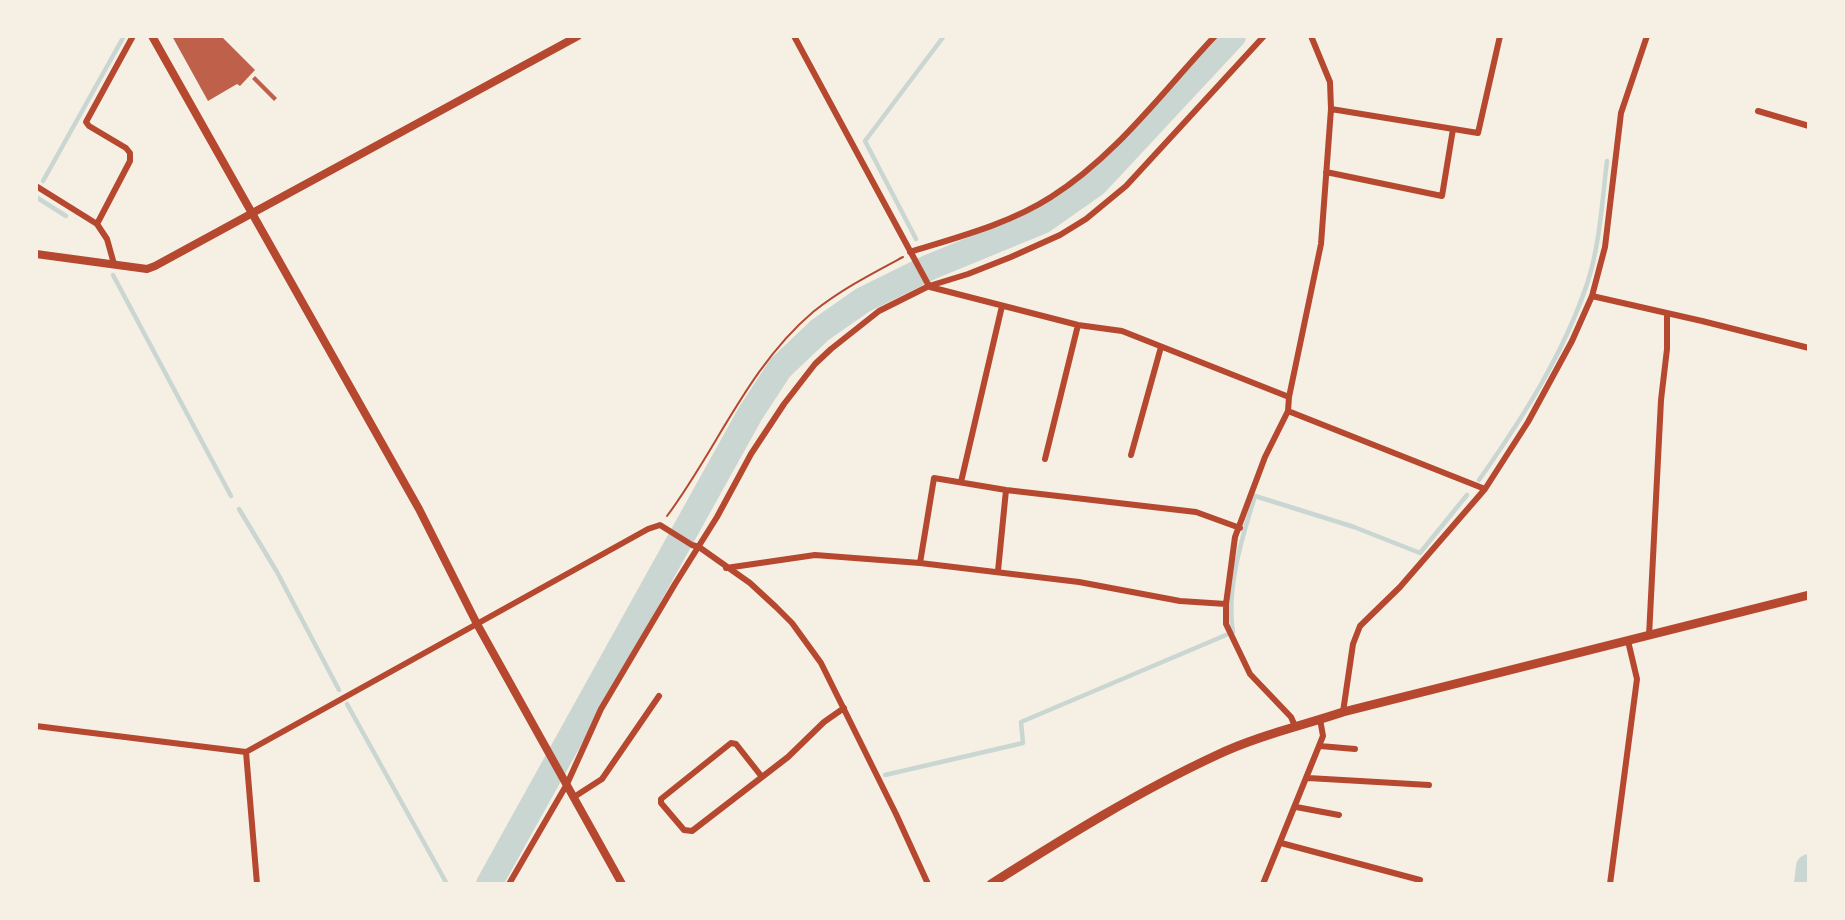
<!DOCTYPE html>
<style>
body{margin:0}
#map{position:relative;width:1845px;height:920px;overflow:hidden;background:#f6efe4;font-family:Karla,sans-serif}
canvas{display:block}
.frame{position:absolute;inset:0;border:38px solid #f6efe4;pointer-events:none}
</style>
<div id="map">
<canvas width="1845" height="920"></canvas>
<div class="frame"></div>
</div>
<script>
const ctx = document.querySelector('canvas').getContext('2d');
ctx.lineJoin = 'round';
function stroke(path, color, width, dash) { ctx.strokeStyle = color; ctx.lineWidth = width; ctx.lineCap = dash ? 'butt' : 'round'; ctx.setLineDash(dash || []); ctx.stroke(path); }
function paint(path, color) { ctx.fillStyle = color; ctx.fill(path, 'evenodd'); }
stroke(new Path2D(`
 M 43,181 L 124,36
 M 36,197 L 66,216
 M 916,239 L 865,141 L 944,36
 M 927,261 L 930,267
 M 113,275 L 231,496
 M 1479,480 C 1522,419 1563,355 1587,284 C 1600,245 1602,201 1607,161
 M 239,509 L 277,572 L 339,690
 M 1233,632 C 1226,589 1242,537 1255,496 L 1354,527 L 1420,553 L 1467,495
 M 347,704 L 447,884
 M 885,775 L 1023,743 L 1021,722 L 1226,635`), '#c9d6d2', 4.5);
stroke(new Path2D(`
 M 489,884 L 750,414 L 780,368 L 820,330 L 863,300 L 930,267 L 1042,221 L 1096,183 L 1233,36
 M 1807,884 L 1809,867`), '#c9d6d2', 26);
paint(new Path2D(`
 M 172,36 L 221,36 L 255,70 L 240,86 L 237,84 L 208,101 Z
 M 255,76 L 277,98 L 274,101 L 252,79 Z`), '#bf614a');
stroke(new Path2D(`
 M 667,516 C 717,449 748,367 813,312 C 840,290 873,273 903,257`), '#b5482f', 2);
stroke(new Path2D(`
 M 794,36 L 929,286
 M 1331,109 L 1478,133 L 1500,36
 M 1758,111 L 1809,126
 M 1326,172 L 1442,196 L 1453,129
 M 36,186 L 97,224 L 107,239 L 114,264
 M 97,224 L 130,161 L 130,153 L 126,148 L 89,126 L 86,122 L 133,36
 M 910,252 C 958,237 1009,224 1051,197 C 1116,156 1163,91 1215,36
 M 930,287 L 1078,325 L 1122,331 L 1289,397
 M 1592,296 L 1702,321 L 1809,348
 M 1288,411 L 1485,489
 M 1131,455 L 1161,347
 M 1045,459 L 1078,325
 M 961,482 L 1002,306
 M 920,563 L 934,478 L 1006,490 L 1196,512 L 1240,528
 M 726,568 L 815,555 L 920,563 L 1079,582 L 1180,601 L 1226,604
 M 998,571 L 1006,490
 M 1649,636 L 1661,400 L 1667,349 L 1667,314
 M 1343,712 L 1353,644 L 1360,626 L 1400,587 L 1485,489 L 1528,422 L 1572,341 L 1592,296 L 1605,247 L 1621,113 L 1647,36
 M 36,726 L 246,752 L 648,529 L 660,525 L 692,545 L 699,547 L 750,583 L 776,607 L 792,623 L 821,663 L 896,814 L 928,884
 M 1295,726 L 1291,717 L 1250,674 L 1226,624 L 1226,604 L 1235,537 L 1265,457 L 1288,411 L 1289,397 L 1321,244 L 1331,109 L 1330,82 L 1311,36
 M 1320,746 L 1355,749
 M 246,752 L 257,884
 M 762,777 L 736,744 L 731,743 L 661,799 L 661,803 L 684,830 L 692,831 L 788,757 L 824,722 L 844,708
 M 1308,778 L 1429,785
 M 574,797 L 602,779 L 659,696
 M 1296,807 L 1339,815
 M 1281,843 L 1420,880
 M 509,884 L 567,784 L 601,709 L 675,584 L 717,517 L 751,454 L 784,404 L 815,364 L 831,349 L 879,311 L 929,286 L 968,274 L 1011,257 L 1060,235 L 1086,219 L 1126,186 L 1264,36
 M 1263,884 L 1323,736 L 1320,719
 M 1610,884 L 1637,679 L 1628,641`), '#b5482f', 6);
stroke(new Path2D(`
 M 152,36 L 419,509 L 477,624 L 622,884
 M 36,254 L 147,269 L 155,266 L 578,36`), '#b5482f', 8);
stroke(new Path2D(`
 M 991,884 C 1064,838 1139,791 1217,755 C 1257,736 1301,726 1343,712 L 1809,595`), '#b5482f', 9);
</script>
